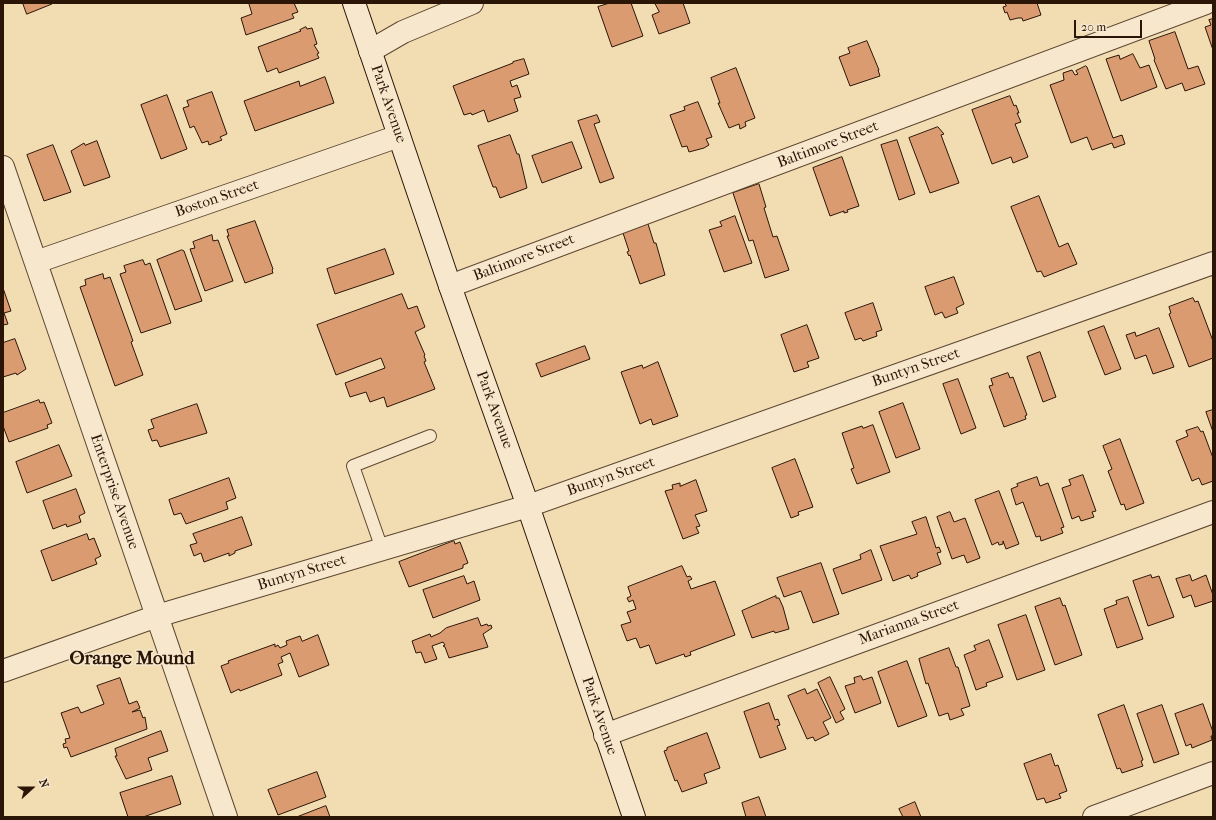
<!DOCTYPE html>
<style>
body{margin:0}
#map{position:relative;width:1216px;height:820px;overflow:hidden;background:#f2dcb2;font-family:"IM FELL French Canon",serif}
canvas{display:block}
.frame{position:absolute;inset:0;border:4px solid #2b1507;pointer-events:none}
.north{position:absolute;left:12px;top:768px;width:40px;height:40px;-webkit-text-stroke:3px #f7e8cd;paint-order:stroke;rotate:69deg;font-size:11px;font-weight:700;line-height:16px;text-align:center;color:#2b1507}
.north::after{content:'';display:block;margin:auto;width:14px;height:18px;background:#2b1507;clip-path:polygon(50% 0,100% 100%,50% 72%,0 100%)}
.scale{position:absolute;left:1074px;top:20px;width:68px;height:18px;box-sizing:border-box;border:2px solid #2b1507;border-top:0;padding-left:5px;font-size:12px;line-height:14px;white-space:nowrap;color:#2b1507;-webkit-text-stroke:3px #f7e8cd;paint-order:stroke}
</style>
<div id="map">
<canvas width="1216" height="820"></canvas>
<div class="frame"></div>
<div class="north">N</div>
<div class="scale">20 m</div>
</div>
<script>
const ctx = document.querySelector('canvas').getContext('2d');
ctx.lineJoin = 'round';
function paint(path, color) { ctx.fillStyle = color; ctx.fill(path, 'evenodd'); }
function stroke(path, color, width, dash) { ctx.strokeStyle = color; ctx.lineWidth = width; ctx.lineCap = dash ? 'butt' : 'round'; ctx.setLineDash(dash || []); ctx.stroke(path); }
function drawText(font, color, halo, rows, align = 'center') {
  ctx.font = font + ' "IM FELL French Canon",serif'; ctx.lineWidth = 3; ctx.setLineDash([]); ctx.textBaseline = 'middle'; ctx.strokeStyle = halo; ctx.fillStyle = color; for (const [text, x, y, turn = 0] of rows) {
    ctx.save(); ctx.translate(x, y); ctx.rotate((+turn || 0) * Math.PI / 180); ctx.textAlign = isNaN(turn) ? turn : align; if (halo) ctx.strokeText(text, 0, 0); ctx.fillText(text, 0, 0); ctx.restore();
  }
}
const building = new Path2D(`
 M 23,3 L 52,3 L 52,4 L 27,14 Z
 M 251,3 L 294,3 L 298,12 L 292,14 L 294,18 L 246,35 L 241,18 L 252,14 L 249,4 Z
 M 610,3 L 631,3 L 643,36 L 612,47 L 598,7 Z
 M 655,3 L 683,3 L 690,23 L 659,34 L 652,15 L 659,12 Z
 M 1005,3 L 1037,3 L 1041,15 L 1023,21 L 1022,18 L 1018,18 L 1010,20 L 1007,12 L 1005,13 L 1003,7 L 1006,6 Z
 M 1213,19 L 1213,50 L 1205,27 L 1211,25 L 1209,20 Z
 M 306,27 L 307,29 L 312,28 L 317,44 L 314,45 L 319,53 L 317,54 L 319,58 L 279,73 L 277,68 L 267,72 L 258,47 L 301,31 L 300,30 Z
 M 1175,32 L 1188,69 L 1198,66 L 1205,84 L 1185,91 L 1182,83 L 1166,89 L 1154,60 L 1155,59 L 1149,41 Z
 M 867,41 L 879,70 L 878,70 L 880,76 L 850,86 L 839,57 L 850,53 L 848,48 Z
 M 1133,54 L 1140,68 L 1149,65 L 1157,87 L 1121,101 L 1106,59 L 1119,55 L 1120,59 Z
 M 524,59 L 529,74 L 510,81 L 512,87 L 517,85 L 521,97 L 514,99 L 518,111 L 488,122 L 484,110 L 472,115 L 471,113 L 464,115 L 453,86 L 513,63 L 513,62 Z
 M 1086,66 L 1087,67 L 1113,138 L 1122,135 L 1125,144 L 1114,148 L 1112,143 L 1092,150 L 1087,137 L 1071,143 L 1050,85 L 1064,80 L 1063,73 L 1072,70 L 1075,75 L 1078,74 L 1076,71 Z
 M 736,68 L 755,118 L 745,122 L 746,126 L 740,129 L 739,124 L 729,128 L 718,103 L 720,103 L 711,78 Z
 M 325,77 L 334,103 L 255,131 L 244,101 L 299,81 L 300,86 Z
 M 212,92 L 227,134 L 220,137 L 222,140 L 209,145 L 208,141 L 202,143 L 194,126 L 190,128 L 183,108 L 189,106 L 187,101 Z
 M 167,95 L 187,149 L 161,159 L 141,105 Z
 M 1010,96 L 1014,106 L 1016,105 L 1019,113 L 1017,113 L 1021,122 L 1015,124 L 1028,157 L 1013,163 L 1011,157 L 992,164 L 972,110 Z
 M 698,102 L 712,137 L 706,139 L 709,145 L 704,148 L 689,152 L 687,146 L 682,147 L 670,115 L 685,110 L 684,107 Z
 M 597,115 L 600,122 L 594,124 L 614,178 L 600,183 L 578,121 Z
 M 938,127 L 944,134 L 941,135 L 959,183 L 930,193 L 909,138 Z
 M 510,135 L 517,154 L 519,154 L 527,188 L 500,198 L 496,187 L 493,187 L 478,146 Z
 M 897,140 L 915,194 L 899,200 L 881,145 Z
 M 97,141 L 110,177 L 84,186 L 71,151 L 84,143 L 85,145 Z
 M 572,142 L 582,168 L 542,183 L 532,156 Z
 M 53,145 L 71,192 L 44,201 L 27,155 Z
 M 842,157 L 859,206 L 847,210 L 848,212 L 844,213 L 844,211 L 830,216 L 813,168 Z
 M 759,184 L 766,207 L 764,208 L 773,237 L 777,236 L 789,270 L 765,278 L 753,240 L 749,241 L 733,193 Z
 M 1039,196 L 1059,247 L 1068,243 L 1077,264 L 1044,277 L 1041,271 L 1037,272 L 1011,207 Z
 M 735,216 L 752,263 L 724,272 L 709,230 L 722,226 L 720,222 Z
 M 255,221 L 273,269 L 272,270 L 273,273 L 245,283 L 227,236 L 229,236 L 227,230 Z
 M 648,224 L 654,243 L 656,243 L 665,275 L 640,284 L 630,255 L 629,256 L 627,252 L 629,251 L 623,233 Z
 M 212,235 L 213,241 L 218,240 L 233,281 L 205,291 L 190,249 L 195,248 L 193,242 Z
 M 385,249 L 394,274 L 335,294 L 327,269 Z
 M 182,250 L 184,251 L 202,301 L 175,310 L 157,260 Z
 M 143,260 L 145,265 L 150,263 L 171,323 L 141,333 L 120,274 L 126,272 L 124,266 Z
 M 103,274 L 104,279 L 110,277 L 133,341 L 131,342 L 143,375 L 115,386 L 80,287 L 86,285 L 85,280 Z
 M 954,277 L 964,304 L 956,308 L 958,313 L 945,318 L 942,312 L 935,315 L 925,287 Z
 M 3,288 L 11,311 L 4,313 L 8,324 L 3,325 Z
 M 402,294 L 408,309 L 417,306 L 425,327 L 415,332 L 425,355 L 424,356 L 426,361 L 424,362 L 435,389 L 387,407 L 384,397 L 370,402 L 366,392 L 350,397 L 345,383 L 385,368 L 381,358 L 336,375 L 317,325 Z
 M 1193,298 L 1195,302 L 1198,301 L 1213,341 L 1213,358 L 1189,367 L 1169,314 L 1171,313 L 1169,307 Z
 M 873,303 L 882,330 L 876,332 L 877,336 L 863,341 L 861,338 L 855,340 L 845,313 Z
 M 807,325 L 819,358 L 807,362 L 809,367 L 794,372 L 781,335 Z
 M 1104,326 L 1121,369 L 1105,375 L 1088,332 Z
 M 1159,328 L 1174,367 L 1153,374 L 1146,355 L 1135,359 L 1126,335 L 1135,332 L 1136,336 Z
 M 15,339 L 26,369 L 17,375 L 16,373 L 3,377 L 3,343 Z
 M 585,346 L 590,359 L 541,377 L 536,364 Z
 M 1040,352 L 1056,397 L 1043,402 L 1027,357 Z
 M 658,362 L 678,416 L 653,425 L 651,419 L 640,424 L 621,372 L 642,365 L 643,368 Z
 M 1008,373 L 1010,378 L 1013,377 L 1027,415 L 1025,416 L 1026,419 L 1004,427 L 989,386 L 993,385 L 991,379 Z
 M 958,379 L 976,428 L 961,434 L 943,384 Z
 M 39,400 L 40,403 L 44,402 L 52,423 L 47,425 L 48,428 L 9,442 L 3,426 L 3,413 Z
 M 903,403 L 920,449 L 896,458 L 879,412 Z
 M 197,404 L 207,433 L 160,447 L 157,440 L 152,441 L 148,430 L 154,428 L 151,420 Z
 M 1213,410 L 1213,432 L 1206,412 Z
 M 873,425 L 890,472 L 857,484 L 851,469 L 854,468 L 842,433 L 862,426 L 863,428 Z
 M 1198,427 L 1201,432 L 1203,431 L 1213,458 L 1213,481 L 1202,485 L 1199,478 L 1192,481 L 1176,441 L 1188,436 L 1186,431 Z
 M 1120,439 L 1144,503 L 1126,510 L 1124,504 L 1121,505 L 1108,471 L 1112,469 L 1103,446 Z
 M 59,445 L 72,476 L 27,493 L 16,462 Z
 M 795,459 L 813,507 L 798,512 L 799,515 L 791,518 L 772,468 Z
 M 1083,475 L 1096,511 L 1092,512 L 1094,517 L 1081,521 L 1079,516 L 1072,519 L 1062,488 L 1071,485 L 1069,480 Z
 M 1037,477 L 1040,486 L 1048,483 L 1064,527 L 1061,528 L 1063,533 L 1041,541 L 1040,536 L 1036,537 L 1023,502 L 1016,505 L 1011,489 L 1018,486 L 1017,484 Z
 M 229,478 L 236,498 L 226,502 L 228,509 L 186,524 L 181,513 L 174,515 L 169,500 Z
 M 696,480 L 707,511 L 695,515 L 700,526 L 696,527 L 699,533 L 683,539 L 665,491 L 673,489 L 672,485 L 680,483 L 680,486 Z
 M 76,489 L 85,513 L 79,516 L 81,522 L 67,527 L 66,524 L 53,529 L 43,501 Z
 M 999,491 L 1019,544 L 1006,549 L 1003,541 L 1003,544 L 999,545 L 998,542 L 992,545 L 975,500 Z
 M 950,512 L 954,522 L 965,518 L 980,558 L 967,563 L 964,555 L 952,559 L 937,517 Z
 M 242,517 L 252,545 L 235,551 L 235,553 L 229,556 L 229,553 L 204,562 L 201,553 L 194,556 L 190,545 L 197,543 L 193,534 Z
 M 926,517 L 936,548 L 939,547 L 941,552 L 937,553 L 941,564 L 917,573 L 918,576 L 911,579 L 909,575 L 893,581 L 880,546 L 917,534 L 912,522 Z
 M 87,534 L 89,540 L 94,538 L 101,556 L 95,559 L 97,564 L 52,581 L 41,551 Z
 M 454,541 L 455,544 L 460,542 L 468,563 L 463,565 L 463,568 L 409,587 L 399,562 Z
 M 871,550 L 882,580 L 842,594 L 833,569 L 861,559 L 860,555 Z
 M 821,563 L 839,614 L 813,623 L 801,591 L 784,597 L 777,578 Z
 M 682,566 L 687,577 L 690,576 L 692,579 L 688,581 L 691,589 L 715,581 L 735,635 L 690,652 L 691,655 L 685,657 L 684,654 L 656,664 L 649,645 L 640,648 L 636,638 L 627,641 L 621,625 L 631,622 L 627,612 L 636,609 L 633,600 L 629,602 L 627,598 L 631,596 L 628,587 Z
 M 1151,575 L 1152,578 L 1159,576 L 1174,617 L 1148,626 L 1133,581 Z
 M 1190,575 L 1192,581 L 1206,575 L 1213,595 L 1213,601 L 1195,607 L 1191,595 L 1183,598 L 1176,579 Z
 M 464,576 L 467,584 L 474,581 L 480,600 L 433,618 L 423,590 Z
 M 776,596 L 776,598 L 779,598 L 783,607 L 789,629 L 775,633 L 774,631 L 752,638 L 742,611 Z
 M 1128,597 L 1143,639 L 1117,648 L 1104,609 L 1117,604 L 1116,601 Z
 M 1060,598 L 1063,606 L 1065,605 L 1082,655 L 1055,665 L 1035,607 Z
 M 1026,615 L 1045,670 L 1017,680 L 998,625 Z
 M 478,618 L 481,626 L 487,624 L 488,626 L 491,625 L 492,628 L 483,634 L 488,647 L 449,658 L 445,647 L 443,646 L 445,645 L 443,642 L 432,646 L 437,659 L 425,663 L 421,652 L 416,653 L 412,641 L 430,634 L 431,637 L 440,633 L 446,628 Z
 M 318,635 L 329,665 L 299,677 L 290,653 L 281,657 L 283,662 L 278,664 L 282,675 L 240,691 L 239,689 L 231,693 L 221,666 L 229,663 L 228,661 L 275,644 L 275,647 L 278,645 L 280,648 L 287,645 L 286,641 L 300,636 L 302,641 Z
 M 989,640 L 1003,677 L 986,683 L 987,686 L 976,690 L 964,655 L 976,650 L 974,646 Z
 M 949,648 L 956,667 L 958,667 L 970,706 L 961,709 L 964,715 L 950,720 L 948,713 L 939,716 L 928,683 L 926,684 L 919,659 Z
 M 907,661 L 927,716 L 898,727 L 878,672 Z
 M 861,676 L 863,680 L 872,677 L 881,703 L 855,713 L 845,686 L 855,683 L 854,678 Z
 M 830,677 L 845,709 L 840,712 L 844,719 L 836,723 L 818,683 Z
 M 120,678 L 129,704 L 137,701 L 140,708 L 132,712 L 140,710 L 143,718 L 145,717 L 147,729 L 71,757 L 67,747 L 64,748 L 63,744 L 66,743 L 65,739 L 70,738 L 61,713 L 78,707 L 81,713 L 104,704 L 97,686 Z
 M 805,689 L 807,694 L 817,689 L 831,718 L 823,722 L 829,734 L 815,741 L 813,737 L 807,739 L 788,696 Z
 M 769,703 L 775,720 L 778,719 L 780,725 L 777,726 L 786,749 L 760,758 L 744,712 Z
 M 1203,704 L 1213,732 L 1213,736 L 1211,736 L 1212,740 L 1192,748 L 1191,744 L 1186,746 L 1175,714 Z
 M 1124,705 L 1143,760 L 1141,761 L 1143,766 L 1122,773 L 1120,768 L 1117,769 L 1098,715 Z
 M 1162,705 L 1179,754 L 1154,763 L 1137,714 Z
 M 161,731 L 168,751 L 148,758 L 152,770 L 126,779 L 115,756 L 117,756 L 115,749 Z
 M 707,733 L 720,768 L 704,774 L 707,783 L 682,792 L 677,780 L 675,781 L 664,751 L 667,750 L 667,748 Z
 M 1051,754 L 1055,766 L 1058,765 L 1067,791 L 1059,794 L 1061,798 L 1046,803 L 1044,798 L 1037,800 L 1024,764 Z
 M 317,772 L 326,797 L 278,815 L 268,790 Z
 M 172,776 L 181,804 L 143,817 L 128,817 L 120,793 Z
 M 759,797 L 766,817 L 746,817 L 742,803 Z
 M 915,802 L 921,817 L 903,817 L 899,809 Z
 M 326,806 L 330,817 L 297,817 Z`);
paint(building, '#db9b71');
stroke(building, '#2b1507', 1);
const service = new Path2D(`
 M 382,549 L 353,466 L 430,436`);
const minor = new Path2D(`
 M 370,51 L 403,32 L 472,3
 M 3,167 L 226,817
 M 36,262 L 399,136
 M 450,286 L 1206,3
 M 3,671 L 157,616 L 528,506 L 1213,263
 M 605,735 L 1213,512
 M 1094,817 L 1213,773`);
const secondary = new Path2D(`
 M 354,3 L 450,286 L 528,506 L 634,817`);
stroke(service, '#5d4732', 14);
stroke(minor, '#5d4732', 24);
stroke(secondary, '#2b1507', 24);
stroke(service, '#f7e8cd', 12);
stroke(minor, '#f7e8cd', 22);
stroke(secondary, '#f7e8cd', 22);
drawText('15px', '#2b1507', '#f7e8cd', [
 ["Park Avenue",388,104,71],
 ["Baltimore Street",828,145,-21],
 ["Boston Street",217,199,-19],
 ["Baltimore Street",524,258,-21],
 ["Buntyn Street",916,368,-19],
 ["Park Avenue",494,410,70],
 ["Buntyn Street",611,477,-19],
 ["Enterprise Avenue",114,492,71],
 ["Buntyn Street",302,573,-17],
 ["Marianna Street",909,623,-20],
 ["Park Avenue",599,716,71]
]);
drawText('bold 19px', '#2b1507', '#f7e8cd', [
 ["Orange Mound",132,659]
]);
</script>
